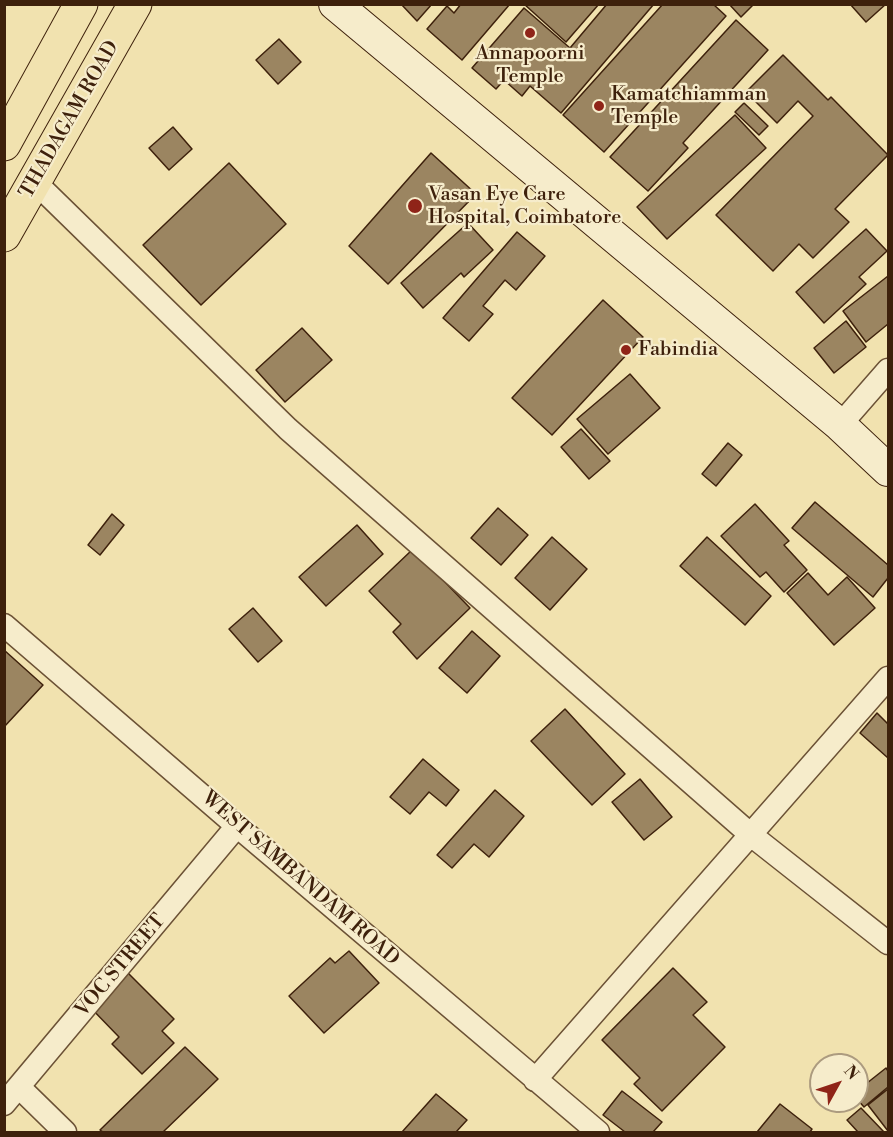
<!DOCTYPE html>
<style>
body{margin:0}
#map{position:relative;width:893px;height:1137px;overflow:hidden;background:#f1e2af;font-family:"Libre Bodoni",serif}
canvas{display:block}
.frame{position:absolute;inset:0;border:6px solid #3e210c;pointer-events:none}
.north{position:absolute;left:809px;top:1053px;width:60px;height:60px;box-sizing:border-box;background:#f6eccb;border:2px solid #ac9b7f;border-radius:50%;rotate:50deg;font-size:16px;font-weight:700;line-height:24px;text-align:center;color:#3e210c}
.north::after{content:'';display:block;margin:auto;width:21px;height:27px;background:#8f2418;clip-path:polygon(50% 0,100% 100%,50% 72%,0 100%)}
</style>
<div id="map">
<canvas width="893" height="1137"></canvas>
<div class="frame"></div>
<div class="north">N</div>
</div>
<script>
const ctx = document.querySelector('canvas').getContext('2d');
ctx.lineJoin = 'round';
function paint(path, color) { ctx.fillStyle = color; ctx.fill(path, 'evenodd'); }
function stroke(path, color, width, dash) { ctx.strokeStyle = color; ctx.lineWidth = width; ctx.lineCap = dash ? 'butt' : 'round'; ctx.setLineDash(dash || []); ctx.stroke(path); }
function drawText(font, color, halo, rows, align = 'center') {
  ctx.font = font + ' "Libre Bodoni",serif'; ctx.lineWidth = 4.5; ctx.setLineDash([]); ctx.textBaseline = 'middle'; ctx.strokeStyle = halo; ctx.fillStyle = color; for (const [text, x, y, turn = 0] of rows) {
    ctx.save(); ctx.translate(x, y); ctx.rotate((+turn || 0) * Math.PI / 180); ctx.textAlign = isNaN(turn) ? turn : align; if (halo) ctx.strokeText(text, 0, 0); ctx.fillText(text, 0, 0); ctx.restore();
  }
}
const building = new Path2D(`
 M 401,4 L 432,4 L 417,21 Z
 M 461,4 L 510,4 L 462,60 L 427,29 L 447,6 L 454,13 Z
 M 524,4 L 599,4 L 566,42 Z
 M 607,4 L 654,4 L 561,113 L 530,86 L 522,96 L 504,80 L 496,89 L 472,68 L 524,8 L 570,48 Z
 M 663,4 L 713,4 L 726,16 L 604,152 L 563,115 Z
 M 729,4 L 754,4 L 741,17 Z
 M 850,4 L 886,4 L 866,22 Z
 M 736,20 L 768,50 L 683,143 L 688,148 L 648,191 L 610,157 Z
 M 279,39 L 301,62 L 278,84 L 256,60 Z
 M 783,55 L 828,100 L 831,97 L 888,155 L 835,209 L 849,222 L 813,258 L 799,244 L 773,271 L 716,215 L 813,116 L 798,101 L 777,123 L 746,92 Z
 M 744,103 L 768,126 L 759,135 L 735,112 Z
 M 735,115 L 766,148 L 667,239 L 637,207 Z
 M 173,127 L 192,149 L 169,170 L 149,148 Z
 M 431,153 L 476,194 L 388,284 L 349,246 Z
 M 229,163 L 286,224 L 201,305 L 143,245 Z
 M 468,223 L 493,250 L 464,277 L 461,273 L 423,308 L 401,283 Z
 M 866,229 L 887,251 L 859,277 L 866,284 L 824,323 L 796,292 Z
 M 517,232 L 545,256 L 516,290 L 505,280 L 483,306 L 493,314 L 469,341 L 443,318 Z
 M 888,276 L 888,324 L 866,342 L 843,311 Z
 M 603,300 L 643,337 L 552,435 L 512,398 Z
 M 846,321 L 866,347 L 834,373 L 814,348 Z
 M 302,328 L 332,360 L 285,402 L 256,370 Z
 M 630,374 L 660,408 L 608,454 L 577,419 Z
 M 581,429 L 610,461 L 589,479 L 561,447 Z
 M 728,443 L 742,455 L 716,486 L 702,474 Z
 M 815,502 L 888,565 L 888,578 L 873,597 L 792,528 Z
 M 755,504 L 789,541 L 784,545 L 807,570 L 784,592 L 766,572 L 760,577 L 721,536 Z
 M 498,508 L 528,535 L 501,565 L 471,538 Z
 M 112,514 L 124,525 L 100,555 L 88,545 Z
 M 357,525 L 383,554 L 326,606 L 299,577 Z
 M 552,537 L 587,569 L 550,610 L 515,578 Z
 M 707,537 L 771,596 L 745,625 L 680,566 Z
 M 413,549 L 470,608 L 417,659 L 393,632 L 401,624 L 369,591 Z
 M 808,573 L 828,595 L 847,577 L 875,608 L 834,645 L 787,593 Z
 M 253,608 L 282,641 L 258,662 L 229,629 Z
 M 472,631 L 500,656 L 467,693 L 439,668 Z
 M 4,650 L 43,685 L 4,727 Z
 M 565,709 L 625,774 L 592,805 L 531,741 Z
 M 877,713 L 888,724 L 888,758 L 860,733 Z
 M 423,759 L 459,790 L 446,806 L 429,792 L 410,814 L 390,797 Z
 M 640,779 L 672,817 L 644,840 L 612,802 Z
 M 495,790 L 524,816 L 489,857 L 474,844 L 452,868 L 437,855 Z
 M 349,951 L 379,983 L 324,1033 L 289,996 L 330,958 L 335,963 Z
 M 673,968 L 707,1002 L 693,1015 L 725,1047 L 662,1111 L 634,1084 L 640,1078 L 602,1040 Z
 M 125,970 L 174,1019 L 162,1031 L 174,1043 L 142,1074 L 112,1044 L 119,1037 L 89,1006 Z
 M 185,1047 L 218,1079 L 163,1132 L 103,1132 L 100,1130 Z
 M 886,1068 L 888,1071 L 888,1087 L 864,1107 L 857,1099 L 857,1091 Z
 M 888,1089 L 888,1131 L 868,1105 Z
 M 622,1091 L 662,1122 L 653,1132 L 625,1132 L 603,1115 Z
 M 436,1094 L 467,1120 L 456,1132 L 402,1132 Z
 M 780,1104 L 812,1129 L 810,1132 L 757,1132 Z
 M 861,1108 L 884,1132 L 858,1132 L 847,1120 Z`);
paint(building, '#9b8561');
stroke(building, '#3e210c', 1.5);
const minor = new Path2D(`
 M 34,181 L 288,429 L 751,835 L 888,943
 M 840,425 L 888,370
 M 4,625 L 237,826 L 598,1132
 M 535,1080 L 888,678
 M 20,1088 L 65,1132
 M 4,1104 L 237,826`);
const secondary = new Path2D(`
 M 335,4 L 840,425 L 888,470`);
const primary = new Path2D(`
 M 4,144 L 81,4
 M 4,235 L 135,4`);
stroke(minor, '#6b5135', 25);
stroke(secondary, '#3e210c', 34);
stroke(primary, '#3e210c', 35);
stroke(minor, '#f6eccb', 22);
stroke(secondary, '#f6eccb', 32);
stroke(primary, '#f1e2af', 33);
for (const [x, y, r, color] of [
 [530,33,6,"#8f2418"],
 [599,106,6,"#8f2418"],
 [415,206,8,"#8f2418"],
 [626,350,6,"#8f2418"]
]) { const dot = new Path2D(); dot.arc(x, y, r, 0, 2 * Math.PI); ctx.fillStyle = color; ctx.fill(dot); stroke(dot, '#f6eccb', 2); }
drawText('20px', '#3e210c', '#f6eccb', [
 ["Annapoorni",530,54,"center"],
 ["Temple",530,77,"center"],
 ["Kamatchiamman",611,95],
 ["Temple",611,118],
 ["Vasan Eye Care",428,195],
 ["Hospital, Coimbatore",428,218],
 ["Fabindia",638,350]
], 'left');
drawText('20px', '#3e210c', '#f6eccb', [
 ["THADAGAM ROAD",70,120,-60],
 ["WEST SAMBANDAM ROAD",300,879,41],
 ["VOC STREET",121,966,-50]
]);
</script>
